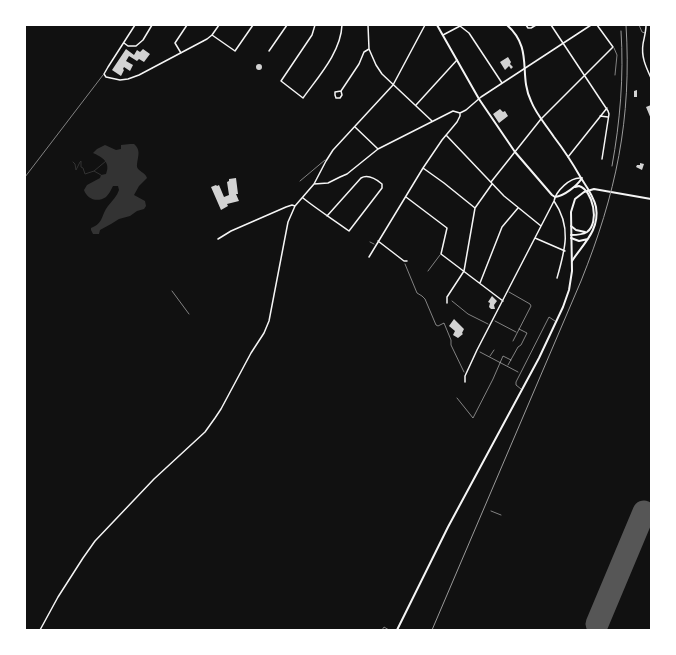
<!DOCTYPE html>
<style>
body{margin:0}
#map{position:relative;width:676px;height:655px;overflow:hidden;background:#111;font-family:"Source Sans 3",sans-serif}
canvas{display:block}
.frame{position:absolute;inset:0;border:26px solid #fff;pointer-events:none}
</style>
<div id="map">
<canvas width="676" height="655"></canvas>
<div class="frame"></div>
</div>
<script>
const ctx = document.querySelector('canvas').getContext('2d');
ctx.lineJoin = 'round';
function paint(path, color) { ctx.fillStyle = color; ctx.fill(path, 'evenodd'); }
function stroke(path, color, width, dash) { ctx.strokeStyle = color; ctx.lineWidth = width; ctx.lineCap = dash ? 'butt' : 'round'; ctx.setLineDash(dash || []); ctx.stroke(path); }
paint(new Path2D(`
 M 130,144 L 134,144 C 142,151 137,157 137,167 C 139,172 145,172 147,178 L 139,186 L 134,195 L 145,201 L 146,206 L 144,209 L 137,211 L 130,216 L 119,219 L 111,224 L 100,230 L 99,234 L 93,234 L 91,230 L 91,228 C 104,223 101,215 108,206 C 113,200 117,196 119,190 L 118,186 L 113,186 C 111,190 109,194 106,197 C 97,203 87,199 84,190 L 87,185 L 100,178 L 101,175 L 106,174 C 111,162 102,157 93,153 L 97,149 L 105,145 L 116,150 L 121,149 L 121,145 Z`), '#333');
stroke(new Path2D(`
 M 73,162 L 75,164 L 76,170 L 80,162 L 81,161 L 81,167 L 83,168 L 85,174 L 94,171 L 101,175
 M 94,171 L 106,161`), '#333', 1);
stroke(new Path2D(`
 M 597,624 L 644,512`), '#565656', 23);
paint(new Path2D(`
 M 126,49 L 134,55 L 137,50 L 140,52 L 143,49 L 150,54 L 144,62 L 139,59 L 137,61 L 129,56 L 126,61 L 133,65 L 130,71 L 124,67 L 123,69 L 124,70 L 121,76 L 112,70 Z
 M 508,57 L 511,62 L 510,64 L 513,67 L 511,69 L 509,66 L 505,70 L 500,62 Z
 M256 67a3 3 0 1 1 6 0a3 3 0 1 1-6 0Z
 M 637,90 L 637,97 L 634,97 L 634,91 Z
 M 651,105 L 651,119 L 646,107 Z
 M 500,109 L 503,112 L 505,111 L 508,116 L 499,123 L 493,114 Z
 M 640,163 L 644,164 L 642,170 L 636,167 L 637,165 L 640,165 Z
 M 236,178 L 238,194 L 236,194 L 239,201 L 227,204 L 228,206 L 221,210 L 211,187 L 216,185 L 217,186 L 219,185 L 224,197 L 229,195 L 227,182 L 229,181 L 229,179 Z
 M 492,296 L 497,301 L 494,305 L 495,309 L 491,309 L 489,307 L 490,303 L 488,302 Z
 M 454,319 L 464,329 L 462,333 L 463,334 L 458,338 L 453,335 L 455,331 L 449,326 Z`), '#d3d3d3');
stroke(new Path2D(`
 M 370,242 L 374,244
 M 405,264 L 417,293 L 422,296 L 425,299 L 436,325 L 438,326 L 444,323 L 451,340 L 451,345 L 464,372
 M 172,291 L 189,314
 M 509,292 L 530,304 L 531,306 L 513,341
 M 452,301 L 468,314 L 488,324
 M 495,321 L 516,332
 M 480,352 L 518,372
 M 490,356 L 494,350
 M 508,365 L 518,347 L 521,345 L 527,333 L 519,329
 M 457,398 L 473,418 L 493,379 L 503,356 L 511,360
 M 491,511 L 501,515
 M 382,630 L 384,627 L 389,630`), '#f5f5f5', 0.5);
stroke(new Path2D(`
 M 639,25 L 642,32 L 645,33
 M 614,48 L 617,55 L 615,75
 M 25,177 L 103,75
 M 300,181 L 325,160
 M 428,271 L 440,255
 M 521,389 L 516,385 L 516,382 L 549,317 L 555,321`), '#f5f5f5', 0.5);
stroke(new Path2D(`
 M 135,25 L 108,67 L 104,74 L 106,77 L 120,80 L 128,79 L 139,75 L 207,39 L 212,35 L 219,25
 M 315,25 L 312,35 L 281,81 L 303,98 C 318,77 341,52 342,25
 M 368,25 L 369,49 L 376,65 L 382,74 L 432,121
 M 526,25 L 528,28 L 531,28 L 536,25
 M 551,25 L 608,111 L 609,114 L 602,159
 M 646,25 C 646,32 644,38 643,44 C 641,57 646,67 651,78
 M 212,35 L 235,51 L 253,25
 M 443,35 L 460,26 L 469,33 L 502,83
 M 124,43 L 128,46 L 136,46 L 143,40 L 152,25
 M 269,51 L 287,25
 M 181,53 L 175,43 L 187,25
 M 341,91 L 342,95 L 340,98 L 336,98 L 335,95 L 335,92 L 341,91 L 359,64 L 364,52 L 369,49
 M 416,105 L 457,60
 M 600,116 L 608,117
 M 355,127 L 378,149
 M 446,135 L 504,196 L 541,226
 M 568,157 L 607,108
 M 423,168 L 444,183 L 475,208
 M 491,182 L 541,119 L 613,47 L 597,25
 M 314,184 L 328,183 L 340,177 L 347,174 L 378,149 L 453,111 L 460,113 L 466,110 L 481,97 L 591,25
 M 406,197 L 447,228 L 441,254 L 503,301
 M 303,198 C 318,210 334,220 349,231 L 382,188 L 382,184 C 376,179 368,174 361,178 L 327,216
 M 554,201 C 572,227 565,250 557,278
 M 535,238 L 565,251
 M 218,239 L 231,231 L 286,207 L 292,205 L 295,206
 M 378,241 L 404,261 L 407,261
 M 369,257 L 423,168 L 442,140 L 457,122 L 460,116 L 460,113
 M 480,283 L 502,227 L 518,208
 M 447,303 L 447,297 L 464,271 L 475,208 L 492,184
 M 465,382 L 465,376 L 477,350 L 554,201 C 556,191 570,177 581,178
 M 40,630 L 58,597 L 83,558 L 95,541 L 154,479 L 205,432 L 215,418 L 221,409 L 251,353 L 264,333 L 269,321 L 288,222 L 295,206 L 314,184 L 326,161 L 333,150 L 393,85 L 425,25`), '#f5f5f5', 1.5);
stroke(new Path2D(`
 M 437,25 L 479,99 L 515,152 L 552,195 L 555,197 C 564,196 577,186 582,178
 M 507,25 C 534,49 518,74 531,101 C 536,114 546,125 554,137 C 564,150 573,164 581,178 C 587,187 594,197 596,207 C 600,230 583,244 572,261
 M 571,226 L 576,230 L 585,232
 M 571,235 C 577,235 582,235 587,232 C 600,223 593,190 579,186 L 575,187
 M 571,238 L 579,241 L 588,239`), '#f5f5f5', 2);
stroke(new Path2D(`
 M 397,630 L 448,527 L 539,358 L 563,307 L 569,290 L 572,271 L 571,212 L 575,199 L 584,192 L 594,189 L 651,199`), '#f5f5f5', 2);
stroke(new Path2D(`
 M 612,166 C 620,122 624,76 621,31
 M 432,630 L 581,281 C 616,194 632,119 626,25`), '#9a9a9a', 1);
</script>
